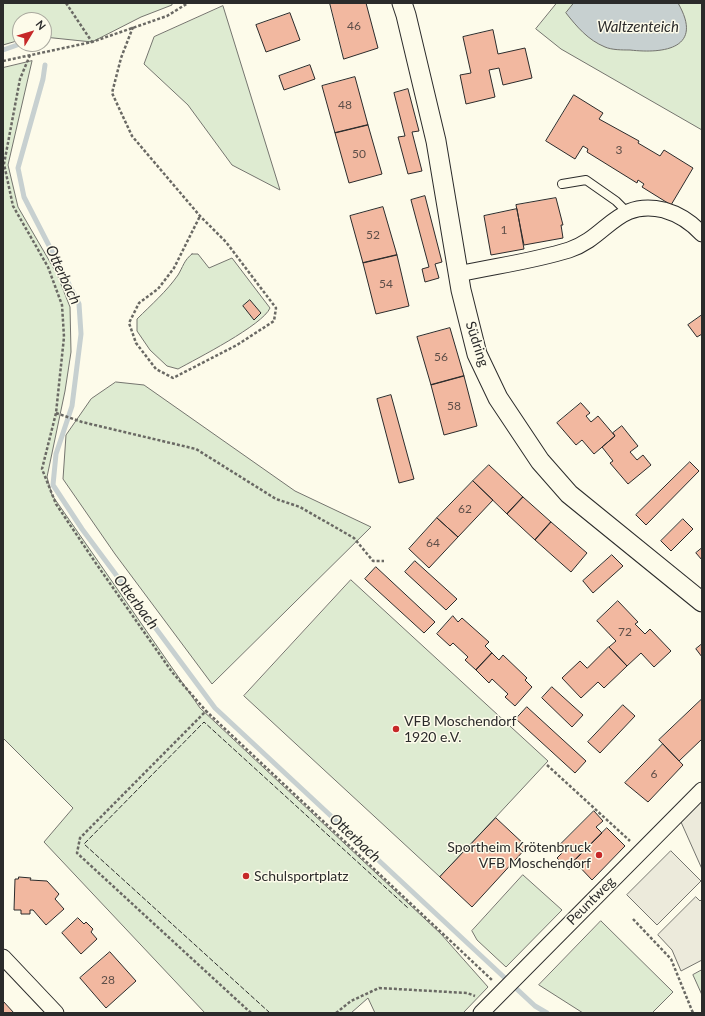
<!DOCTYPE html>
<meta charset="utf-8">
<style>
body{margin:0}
#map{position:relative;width:705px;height:1016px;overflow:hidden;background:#fdfbea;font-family:Lato,sans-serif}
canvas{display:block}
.frame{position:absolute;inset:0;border:4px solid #2b2b2b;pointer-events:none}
.north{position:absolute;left:12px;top:12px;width:40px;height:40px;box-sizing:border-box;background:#fdfbea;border:1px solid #a9a89e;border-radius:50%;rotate:52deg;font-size:11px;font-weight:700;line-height:16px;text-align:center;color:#2b2b2b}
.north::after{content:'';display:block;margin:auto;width:14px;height:18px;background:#c62828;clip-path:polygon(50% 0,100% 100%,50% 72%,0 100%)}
</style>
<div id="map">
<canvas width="705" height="1016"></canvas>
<div class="frame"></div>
<div class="north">N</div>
</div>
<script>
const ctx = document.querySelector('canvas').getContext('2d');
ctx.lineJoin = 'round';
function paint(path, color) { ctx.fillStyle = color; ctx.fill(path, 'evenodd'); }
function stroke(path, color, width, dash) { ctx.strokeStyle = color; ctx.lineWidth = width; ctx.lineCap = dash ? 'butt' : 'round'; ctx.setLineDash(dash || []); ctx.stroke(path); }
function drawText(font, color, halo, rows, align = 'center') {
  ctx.font = font + ' Lato,sans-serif'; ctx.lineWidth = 3; ctx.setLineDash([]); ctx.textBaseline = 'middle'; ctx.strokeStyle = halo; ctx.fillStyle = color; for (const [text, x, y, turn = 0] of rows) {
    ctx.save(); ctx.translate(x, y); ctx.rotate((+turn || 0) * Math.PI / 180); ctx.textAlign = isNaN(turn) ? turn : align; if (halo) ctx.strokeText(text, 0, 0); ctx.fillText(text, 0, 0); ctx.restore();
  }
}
const green = new Path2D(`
 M 3,3 L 172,3 L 172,5 L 141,17 L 92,42 L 44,37 L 44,20 L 20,20 L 20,40 L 3,45 Z
 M 557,3 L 702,3 L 702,130 L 561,49 L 536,29 Z
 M 223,6 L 280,190 L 232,165 L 188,105 L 144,64 L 154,37 Z
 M 32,61 L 8,165 L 18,207 L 57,274 L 70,307 L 71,352 L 65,391 L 47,477 L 52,495 L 200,708 L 441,934 L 488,987 L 463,1013 L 375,1013 L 368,998 L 351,1013 L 205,1013 L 44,842 L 73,808 L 3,738 L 3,68 Z
 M 192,254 L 198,254 L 209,268 L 232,258 L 270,308 C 263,325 196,359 178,369 L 167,366 L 150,350 L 137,331 L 137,319 C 151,305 167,291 178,275 C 183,267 184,260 192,254 Z
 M 116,382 L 144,385 L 295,491 L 371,527 L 212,684 L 115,554 L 63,479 L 66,435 L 91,399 Z
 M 351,580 L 548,761 L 440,877 L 244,696 Z
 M 523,875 L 562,910 L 506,967 L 477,940 L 472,931 Z
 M 601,921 L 673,992 L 652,1013 L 583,1013 L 539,985 Z
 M 702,970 L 702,995 L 693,975 Z`);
paint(green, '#deebd1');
stroke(green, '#74746e', 1);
const parking = new Path2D(`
 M 702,801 L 702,869 L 681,822 Z
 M 671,851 L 701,881 L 657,925 L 627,895 Z
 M 696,897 L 700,901 L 702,899 L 702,960 L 681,971 L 672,950 L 658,935 Z`);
paint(parking, '#eceadb');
stroke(parking, '#74746e', 1);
const water = new Path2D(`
 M 574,3 L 678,3 C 704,48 665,54 630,50 C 622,50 612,50 605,47 C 588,40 577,27 566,13 Z`);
paint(water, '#c7d0d0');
stroke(water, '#74746e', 1);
stroke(new Path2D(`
 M 44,35 L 49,33 L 48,39
 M 3,50 L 20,44
 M 45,65 L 43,79 L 18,168 L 24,197 L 79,304 L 81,334 L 72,406 L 56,454 L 53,485 L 82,529 L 215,708 L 535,1006 L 547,1013`), '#c7d0d0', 5);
const building = new Path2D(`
 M 330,3 L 366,3 L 378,48 L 344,59 Z
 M 290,13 L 300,40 L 266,52 L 256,25 Z
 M 493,30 L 498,54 L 525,48 L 532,78 L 503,85 L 499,68 L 489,70 L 495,97 L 466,104 L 460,75 L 471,73 L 463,37 Z
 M 310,65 L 315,79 L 284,90 L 279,76 Z
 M 355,77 L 368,125 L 335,133 L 322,86 Z
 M 408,89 L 419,131 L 412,132 L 422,171 L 408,174 L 398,137 L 405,136 L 394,93 Z
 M 574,95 L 603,113 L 599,119 L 639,141 L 638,143 L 660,156 L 664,150 L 693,168 L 671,205 L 642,187 L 644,184 L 638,180 L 637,183 L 587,152 L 588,149 L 583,146 L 575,159 L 546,141 Z
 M 368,125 L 382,174 L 349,183 L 335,133 Z
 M 425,196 L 442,262 L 435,264 L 439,278 L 425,282 L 422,269 L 429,267 L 411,200 Z
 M 556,198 L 563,225 L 561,225 L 563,238 L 524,245 L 516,205 Z
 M 383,207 L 397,255 L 363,263 L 350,216 Z
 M 517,209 L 524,249 L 491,255 L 484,216 Z
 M 397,255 L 409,306 L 376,314 L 363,263 Z
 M 250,300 L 261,313 L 254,320 L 243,306 Z
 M 702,315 L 702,334 L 697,337 L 688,325 Z
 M 450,328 L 464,376 L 431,385 L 417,337 Z
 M 464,376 L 477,426 L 444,435 L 431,385 Z
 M 391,395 L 414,479 L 399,483 L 377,399 Z
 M 581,403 L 590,413 L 586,416 L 591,422 L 598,416 L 615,436 L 594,454 L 582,440 L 576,445 L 557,423 Z
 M 622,426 L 638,446 L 630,452 L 637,460 L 643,455 L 651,465 L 628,484 L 610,463 L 613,461 L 602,447 L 615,436 L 613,433 Z
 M 690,462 L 699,471 L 646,525 L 636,515 Z
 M 489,465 L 523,497 L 507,514 L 473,481 Z
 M 473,481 L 493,500 L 458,537 L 437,518 Z
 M 523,497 L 551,522 L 535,540 L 507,514 Z
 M 437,518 L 458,537 L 429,568 L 409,549 Z
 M 683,519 L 693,529 L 671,551 L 661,541 Z
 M 551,522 L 587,553 L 571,572 L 535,540 Z
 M 702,548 L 702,560 L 696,553 Z
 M 612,555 L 623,566 L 593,593 L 583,581 Z
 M 415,561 L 457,599 L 446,610 L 405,572 Z
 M 376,567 L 435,622 L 424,633 L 365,579 Z
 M 618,601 L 638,622 L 635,624 L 645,634 L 650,629 L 671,651 L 654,667 L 641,653 L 627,666 L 609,647 L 616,641 L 597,621 Z
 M 453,616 L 458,622 L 462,618 L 489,642 L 485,646 L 492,653 L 476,670 L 465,660 L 468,657 L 453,643 L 450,646 L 437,634 Z
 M 702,644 L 702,657 L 696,649 Z
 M 609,647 L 627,666 L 604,688 L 598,682 L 581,698 L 562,678 L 580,661 L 587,668 Z
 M 492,653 L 499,660 L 503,655 L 527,678 L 525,680 L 532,687 L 515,706 L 505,697 L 508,694 L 492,679 L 489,683 L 476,670 Z
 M 552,687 L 583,715 L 572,727 L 542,698 Z
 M 702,699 L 702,739 L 679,761 L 659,740 Z
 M 623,705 L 635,716 L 600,753 L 588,742 Z
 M 527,707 L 586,761 L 575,773 L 516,719 Z
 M 663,744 L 683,765 L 648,802 L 625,783 Z
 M 594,811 L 603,821 L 596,827 L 602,833 L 574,861 L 576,863 L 569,870 L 557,858 L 566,849 L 561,844 Z
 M 496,818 L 527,847 L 472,907 L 440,877 Z
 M 607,828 L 625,846 L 592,880 L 574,861 Z
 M 19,877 L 31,878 L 30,880 L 47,881 L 59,894 L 55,899 L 64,909 L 46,925 L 33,910 L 30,910 L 30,914 L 21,914 L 21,910 L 14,910 L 15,879 L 18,879 Z
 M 78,918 L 84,924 L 86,922 L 93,929 L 91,932 L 97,939 L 81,954 L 62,933 Z
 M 110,952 L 136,981 L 106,1008 L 80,978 Z
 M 3,1001 L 14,1013 L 3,1013 Z`);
paint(building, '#f2b8a0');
stroke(building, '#2b2b2b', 1);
const service = new Path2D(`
 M 562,184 L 586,180 L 616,201 L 627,212`);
const minor = new Path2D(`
 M 459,274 C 495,266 534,261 569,250 C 608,237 616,199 664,210 C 678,214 692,223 702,234
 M 3,957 L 56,1013
 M 481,1013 L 702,790`);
const tertiary = new Path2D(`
 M 402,3 L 406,15 L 436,141 L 461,290 L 477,354 L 498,398 L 540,461 L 569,494 L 702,602`);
stroke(service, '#2b2b2b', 10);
stroke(minor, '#2b2b2b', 17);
stroke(tertiary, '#2b2b2b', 21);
stroke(new Path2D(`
 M 66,3 L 92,42
 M 133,27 L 121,58 L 112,93 L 132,136 L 200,216 L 226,242 L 276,308 L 274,321 L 237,345 L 173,378 L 156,369 L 136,343 L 129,323 L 139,303 L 158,289 L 174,268 L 200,216
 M 30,55 L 20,79 L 4,164 L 13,206 L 48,267 L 62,305 L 64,337 L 56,413 L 42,469 L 56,504 L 95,562 L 172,672 L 206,711
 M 3,61 L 92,42 L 167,16 L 188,3
 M 56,413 L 82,422 L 196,449 L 276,499 L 300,507 L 354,538 L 373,561 L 384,561
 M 547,765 L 630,841
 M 633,919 L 671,959 L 693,1013
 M 251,1013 L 77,853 L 80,838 L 206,711 L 492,980
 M 336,1013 L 351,1001 L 379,988 L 467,993 L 475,996`), '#6a6964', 2.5, [3, 2]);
stroke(service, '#fdfbea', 8);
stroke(minor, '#fdfbea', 15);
stroke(tertiary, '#fdfbea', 19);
stroke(new Path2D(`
 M 270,1013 L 84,844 L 204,722 L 408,908`), '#2b2b2b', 1, [5, 2]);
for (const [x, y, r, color] of [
 [396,729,4,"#c62828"],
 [599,855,4,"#c62828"],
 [246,876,4,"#c62828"]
]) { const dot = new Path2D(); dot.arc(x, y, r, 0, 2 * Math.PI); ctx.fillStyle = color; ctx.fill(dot); stroke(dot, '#fdfbea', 1.5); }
drawText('12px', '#5d4e48', null, [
 ["46",354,26],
 ["48",345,105],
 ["3",619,150],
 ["50",359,154],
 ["1",504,230],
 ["52",373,235],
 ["54",386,284],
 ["56",441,357],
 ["58",454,406],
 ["62",465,509],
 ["64",433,543],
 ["72",625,632],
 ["6",654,774],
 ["28",108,980]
]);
drawText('14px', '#2b2b2b', '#fdfbea', [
 ["Südring",477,344,72],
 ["Peuntweg",591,901,-45]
]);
drawText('14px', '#2b2b2b', '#fdfbea', [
 ["VFB Moschendorf",404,721],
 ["1920 e.V.",404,737],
 ["Sportheim Krötenbruck",591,847,"right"],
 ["VFB Moschendorf",591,863,"right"],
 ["Schulsportplatz",254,876]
], 'left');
drawText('italic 15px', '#2b2b2b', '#fdfbea', [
 ["Waltzenteich",638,27],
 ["Otterbach",63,275,65],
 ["Otterbach",136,602,53],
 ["Otterbach",355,838,43]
]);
</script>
